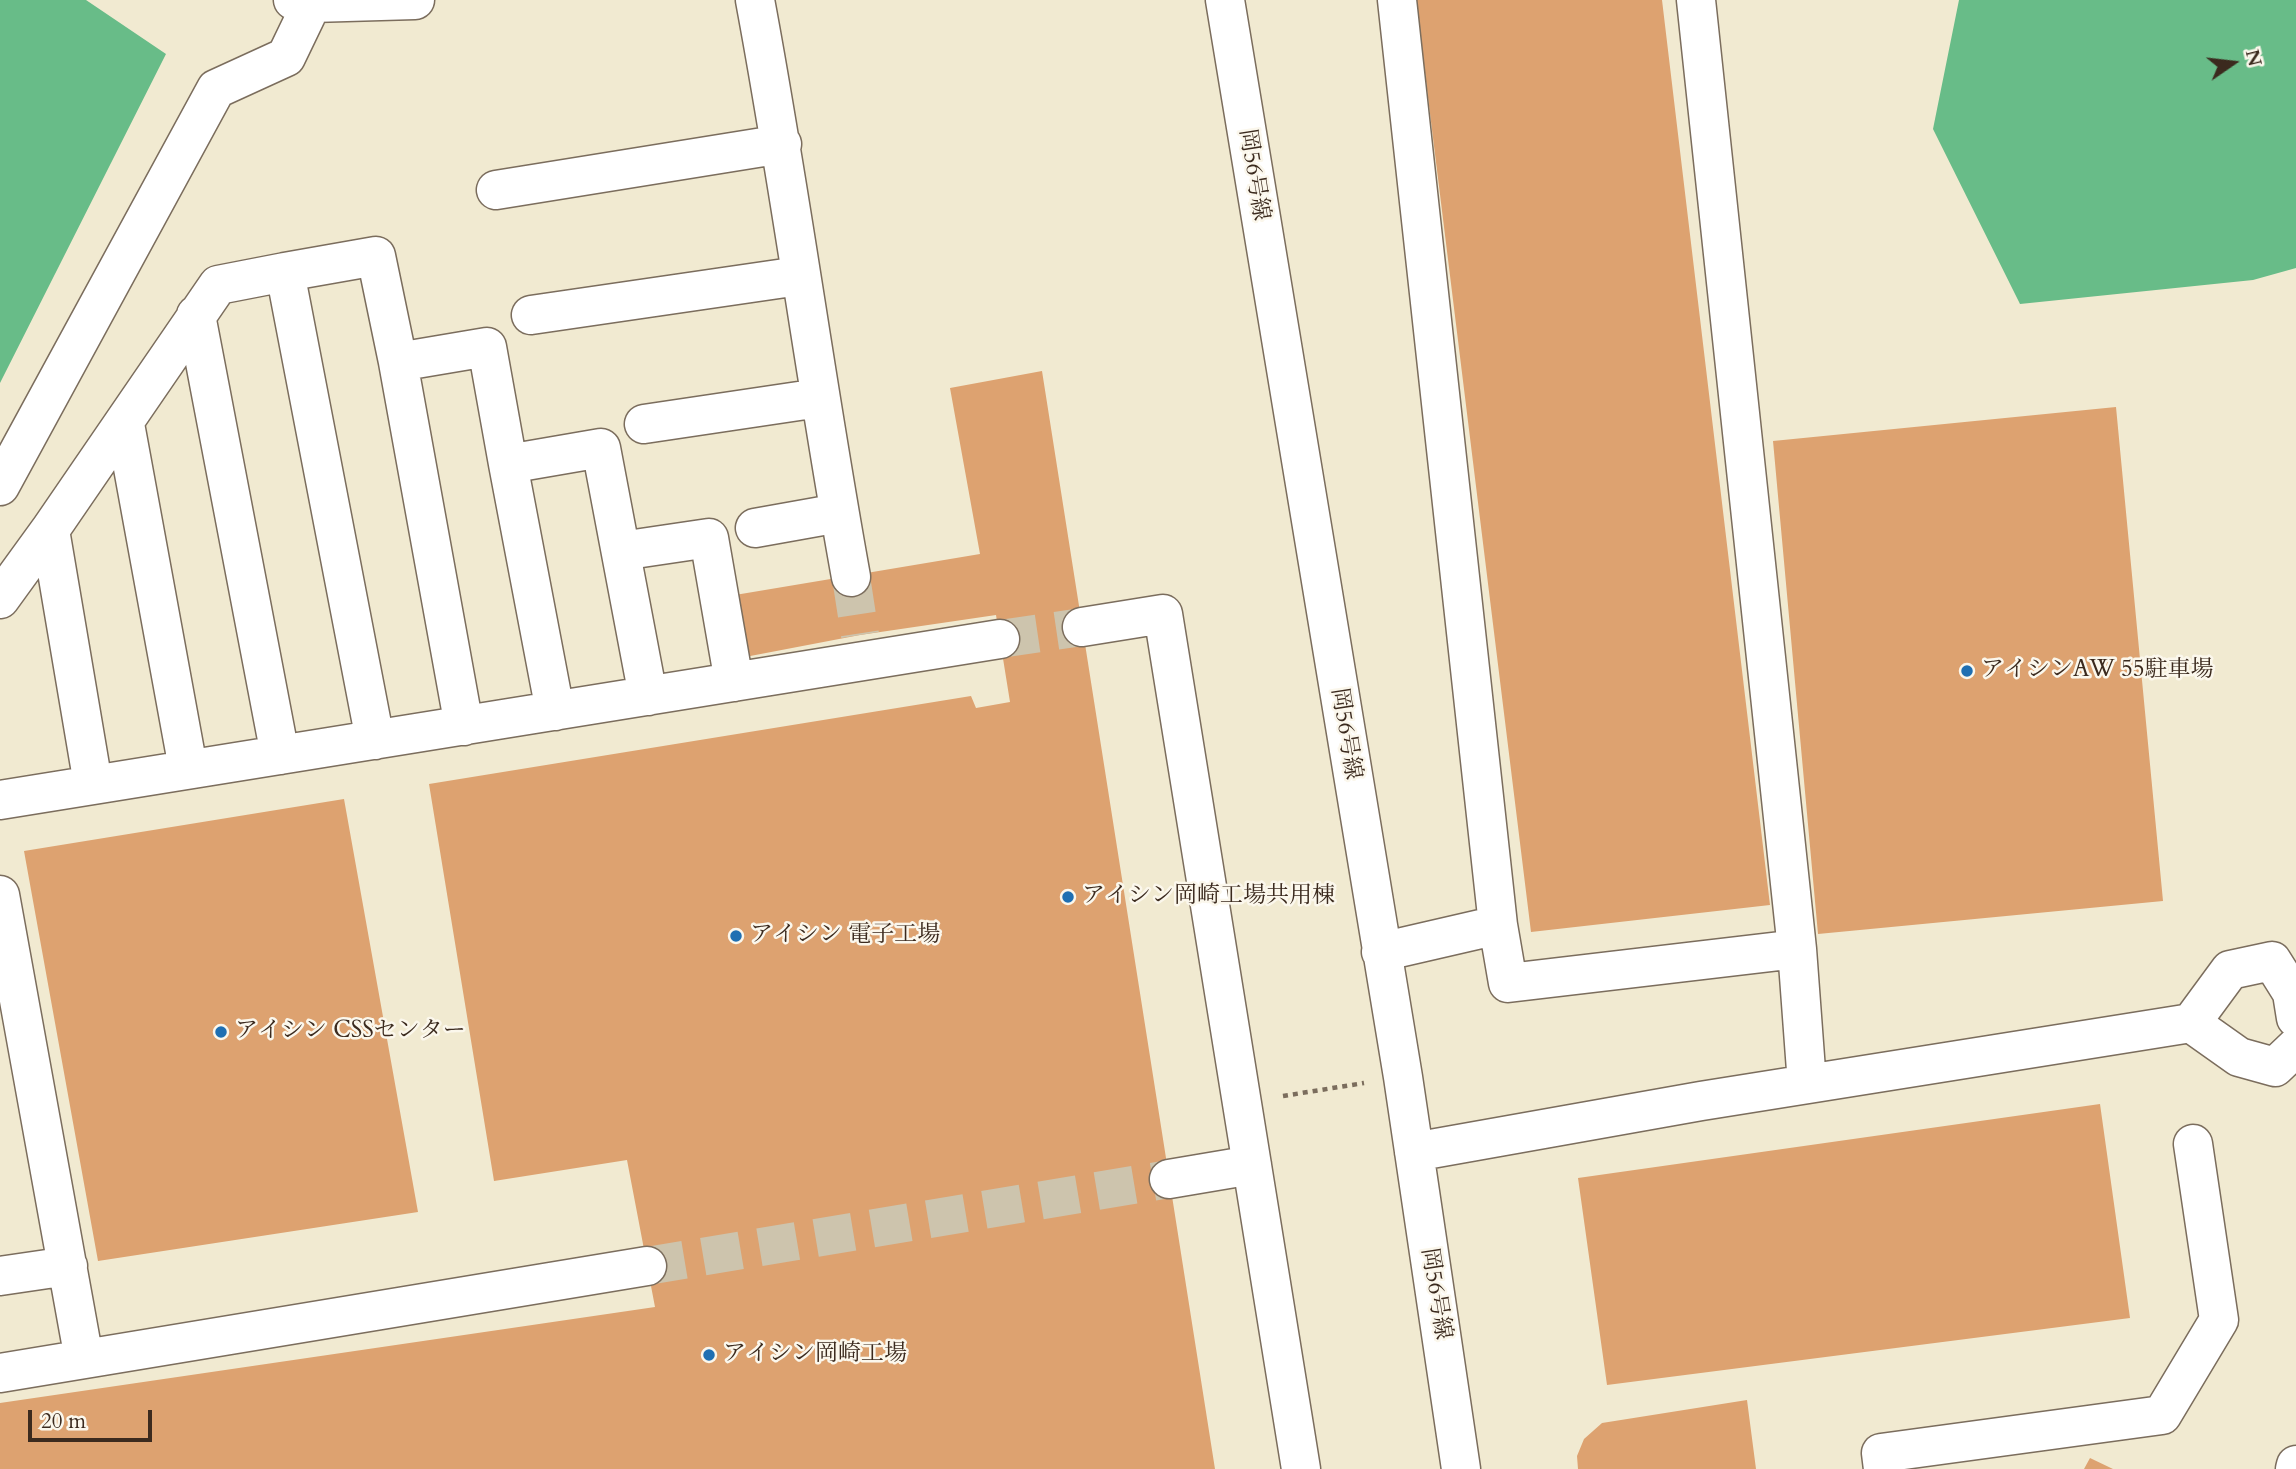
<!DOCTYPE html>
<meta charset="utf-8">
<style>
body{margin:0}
#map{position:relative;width:2296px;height:1469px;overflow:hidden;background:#f1ead1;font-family:Cardo,serif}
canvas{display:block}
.north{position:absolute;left:2198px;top:28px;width:70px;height:70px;-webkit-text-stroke:5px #fbf7ec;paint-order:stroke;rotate:76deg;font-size:19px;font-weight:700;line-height:28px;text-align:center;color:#3b2a1e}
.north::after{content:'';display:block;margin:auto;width:24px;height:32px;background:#3b2a1e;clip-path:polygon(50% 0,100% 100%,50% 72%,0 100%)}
.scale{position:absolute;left:28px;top:1410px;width:124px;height:32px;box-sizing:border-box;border:4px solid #3b2a1e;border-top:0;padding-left:9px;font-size:21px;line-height:24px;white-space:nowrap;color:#3b2a1e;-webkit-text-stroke:5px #fbf7ec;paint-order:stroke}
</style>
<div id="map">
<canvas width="2296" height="1469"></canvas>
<div class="north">N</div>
<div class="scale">20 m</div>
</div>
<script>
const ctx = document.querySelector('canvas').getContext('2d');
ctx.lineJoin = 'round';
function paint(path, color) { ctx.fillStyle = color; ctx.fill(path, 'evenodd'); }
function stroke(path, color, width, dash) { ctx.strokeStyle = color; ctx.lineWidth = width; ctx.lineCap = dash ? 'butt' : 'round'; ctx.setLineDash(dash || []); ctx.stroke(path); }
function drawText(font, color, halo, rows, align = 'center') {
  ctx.font = font + ' Cardo,"Noto Serif JP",serif'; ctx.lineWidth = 5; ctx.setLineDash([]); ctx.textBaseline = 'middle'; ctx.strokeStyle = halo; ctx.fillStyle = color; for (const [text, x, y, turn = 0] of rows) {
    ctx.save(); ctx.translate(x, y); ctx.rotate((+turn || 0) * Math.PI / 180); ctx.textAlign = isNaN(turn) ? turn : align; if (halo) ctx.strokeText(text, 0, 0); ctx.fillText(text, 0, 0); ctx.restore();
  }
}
paint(new Path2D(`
 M 0,0 L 86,0 L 166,54 L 0,383 Z
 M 1959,0 L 2296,0 L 2296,268 L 2253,280 L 2020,304 L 1933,129 Z`), '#68bc88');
paint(new Path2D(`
 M 1416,0 L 1662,0 L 1770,905 L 1531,932 Z
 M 1042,371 L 1215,1469 L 0,1469 L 0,1403 L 655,1307 L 627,1160 L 494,1181 L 429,784 L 971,696 L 976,708 L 1010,702 L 996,615 L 860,635 L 745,657 L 735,595 L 980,554 L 950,388 Z
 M 2116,407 L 2163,901 L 1818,934 L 1773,441 Z
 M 344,799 L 418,1212 L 98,1261 L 24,851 Z
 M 2100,1104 L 2130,1318 L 1607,1385 L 1578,1178 Z
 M 1747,1400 L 1756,1469 L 1578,1469 L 1577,1456 L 1584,1439 L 1602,1423 Z
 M 2090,1458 L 2113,1469 L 2084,1469 Z`), '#dda270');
stroke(new Path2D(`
 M 851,577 L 860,635
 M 1000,639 L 1082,627
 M 647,1266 L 1169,1179`), '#cdc4ad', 38, [38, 19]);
const minor = new Path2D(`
 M 293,0 L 312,3 L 415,0
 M 755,0 C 791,192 816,385 851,577
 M 1225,0 L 1403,1077 L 1461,1469
 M 1397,0 L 1498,925 L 1508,983 L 1797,949
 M 1696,0 L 1797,949 L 1807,1084
 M 496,190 L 782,144
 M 196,315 L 280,755
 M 531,315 L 799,276
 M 125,424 L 188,768
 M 644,424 L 819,398
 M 0,486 L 216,89 L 286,57 L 312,3
 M 755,528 L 839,513
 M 621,551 L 709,538 L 734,682
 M 0,599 L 50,530
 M 1082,627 L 1163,614 L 1301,1469
 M 555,711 L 508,464 L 601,448 L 648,696
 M 464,726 L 398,362 L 487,347 L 508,464
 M 375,740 L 285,272 L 376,256 L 398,362
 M 93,784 L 50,530 L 218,285 L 285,272
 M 0,800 L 1000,639
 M 0,895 L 84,1359
 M 1381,952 L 1498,925
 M 2296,1018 L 2292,993 L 2272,961 L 2230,970 L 2191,1023 L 2239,1057 L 2275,1067 L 2296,1047
 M 1414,1152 L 1701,1101 L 2191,1023
 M 1169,1179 L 1252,1165
 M 0,1276 L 68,1266
 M 0,1373 L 647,1266
 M 1883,1469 L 1881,1453 L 2162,1415 L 2219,1320 L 2193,1144
 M 2295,1469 L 2296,1465`);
stroke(minor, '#7b6d5d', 41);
stroke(new Path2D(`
 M 1283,1096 L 1364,1083`), '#7b6d5d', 4.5, [5, 5]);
stroke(minor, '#fff', 38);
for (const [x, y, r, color] of [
 [1967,671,7,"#1f6fb2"],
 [1068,897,7,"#1f6fb2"],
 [736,936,7,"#1f6fb2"],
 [221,1032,7,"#1f6fb2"],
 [709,1355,7,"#1f6fb2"]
]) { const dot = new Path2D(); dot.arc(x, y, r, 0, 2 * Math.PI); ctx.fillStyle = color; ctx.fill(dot); stroke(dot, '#fbf7ec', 2.5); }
drawText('23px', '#3b2a1e', '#fbf7ec', [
 ["岡56号線",1253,175,81],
 ["岡56号線",1345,734,81],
 ["岡56号線",1435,1294,81]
]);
drawText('23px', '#3b2a1e', '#fbf7ec', [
 ["アイシンAW 55駐車場",1981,671],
 ["アイシン岡崎工場共用棟",1082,897],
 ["アイシン 電子工場",750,936],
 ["アイシン CSSセンター",235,1032],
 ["アイシン岡崎工場",723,1355]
], 'left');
</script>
